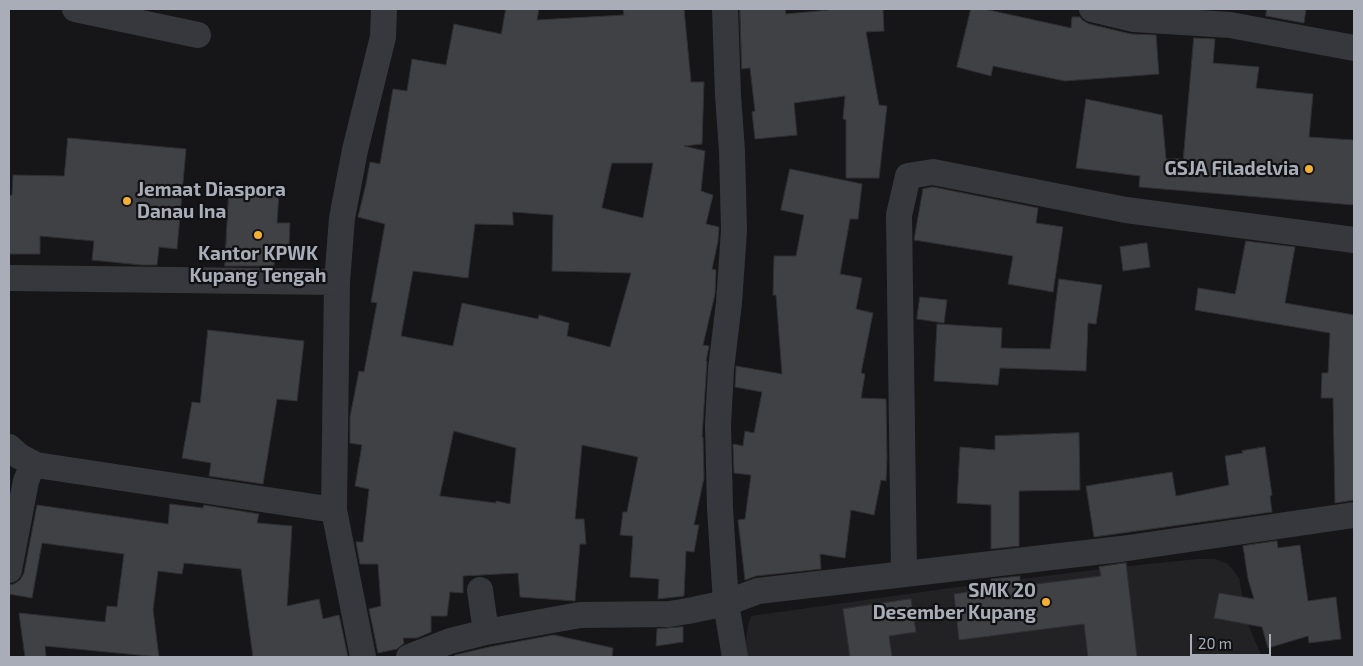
<!DOCTYPE html>
<style>
body{margin:0}
#map{position:relative;width:1363px;height:666px;overflow:hidden;background:#161618;font-family:"Exo 2",sans-serif}
canvas{display:block}
.frame{position:absolute;inset:0;border:10px solid #a8adb8;pointer-events:none}
.scale{position:absolute;left:1190px;top:634px;width:81px;height:22px;box-sizing:border-box;border:2px solid #a8adb8;border-top:0;padding-left:6px;font-size:15px;line-height:18px;white-space:nowrap;color:#a8adb8;-webkit-text-stroke:4px #111113;paint-order:stroke}
</style>
<div id="map">
<canvas width="1363" height="666"></canvas>
<div class="frame"></div>
<div class="scale">20 m</div>
</div>
<script>
const ctx = document.querySelector('canvas').getContext('2d');
ctx.lineJoin = 'round';
function paint(path, color) { ctx.fillStyle = color; ctx.fill(path, 'evenodd'); }
function stroke(path, color, width, dash) { ctx.strokeStyle = color; ctx.lineWidth = width; ctx.lineCap = dash ? 'butt' : 'round'; ctx.setLineDash(dash || []); ctx.stroke(path); }
function drawText(font, color, halo, rows, align = 'center') {
  ctx.font = font + ' "Exo 2",sans-serif'; ctx.lineWidth = 4.5; ctx.setLineDash([]); ctx.textBaseline = 'middle'; ctx.strokeStyle = halo; ctx.fillStyle = color; for (const [text, x, y, turn = 0] of rows) {
    ctx.save(); ctx.translate(x, y); ctx.rotate((+turn || 0) * Math.PI / 180); ctx.textAlign = isNaN(turn) ? turn : align; if (halo) ctx.strokeText(text, 0, 0); ctx.fillText(text, 0, 0); ctx.restore();
  }
}
paint(new Path2D(`
 M 1198,559 L 1215,559 L 1228,564 L 1239,578 L 1247,622 L 1262,657 L 747,657 L 746,640 L 748,625 L 751,616 L 950,588 L 1109,568 Z`), '#222225');
const building = new Path2D(`
 M 506,9 L 539,9 L 537,20 L 624,15 L 623,9 L 684,9 L 691,82 L 704,82 L 702,144 L 684,146 L 705,151 L 701,191 L 713,195 L 706,224 L 719,227 L 718,241 L 712,269 L 716,270 L 715,294 L 703,345 L 709,346 L 706,361 L 707,361 L 702,437 L 703,437 L 704,478 L 694,525 L 699,525 L 694,552 L 686,551 L 684,596 L 658,599 L 659,579 L 630,577 L 633,536 L 620,535 L 623,512 L 627,512 L 638,457 L 582,445 L 575,519 L 584,519 L 586,544 L 580,544 L 575,601 L 520,597 L 518,573 L 463,576 L 463,593 L 450,592 L 447,616 L 431,616 L 431,632 L 417,638 L 403,638 L 404,643 L 397,649 L 378,653 L 369,609 L 381,606 L 378,564 L 360,564 L 356,542 L 363,542 L 369,489 L 355,486 L 362,445 L 350,443 L 350,417 L 359,371 L 364,372 L 377,303 L 371,302 L 385,224 L 358,217 L 366,184 L 370,162 L 380,164 L 393,89 L 407,91 L 412,59 L 446,65 L 454,24 L 501,34 ZM 612,163 L 653,163 L 643,218 L 602,208 ZM 513,212 L 553,215 L 552,271 L 631,273 L 610,347 L 567,336 L 569,323 L 539,315 L 538,319 L 462,303 L 453,346 L 401,336 L 413,271 L 468,278 L 475,224 L 513,225 ZM 454,431 L 516,448 L 510,504 L 496,501 L 496,503 L 440,496 Z
 M 740,9 L 785,9 L 786,14 L 829,10 L 829,9 L 883,9 L 884,31 L 866,32 L 879,105 L 887,106 L 879,178 L 846,178 L 846,120 L 843,119 L 845,96 L 794,103 L 797,135 L 755,139 L 752,112 L 755,111 L 750,68 L 742,69 Z
 M 971,9 L 984,9 L 1071,28 L 1072,17 L 1080,17 L 1082,20 L 1089,24 L 1131,34 L 1156,35 L 1159,74 L 1065,81 L 993,66 L 991,76 L 957,67 Z
 M 1267,9 L 1306,9 L 1304,23 L 1266,16 Z
 M 1194,38 L 1215,39 L 1213,63 L 1259,67 L 1256,88 L 1313,94 L 1309,137 L 1354,140 L 1354,205 L 1139,187 L 1140,176 L 1076,168 L 1086,99 L 1162,115 L 1166,159 L 1183,159 Z
 M 68,138 L 186,149 L 177,249 L 159,247 L 157,265 L 141,265 L 92,260 L 94,241 L 40,236 L 40,254 L 9,254 L 9,196 L 12,195 L 13,175 L 64,176 Z
 M 790,169 L 862,184 L 858,219 L 850,219 L 840,274 L 862,278 L 856,309 L 873,313 L 861,373 L 865,374 L 861,398 L 886,399 L 887,458 L 886,481 L 881,480 L 874,515 L 851,510 L 845,558 L 820,554 L 821,569 L 756,576 L 745,580 L 738,520 L 745,519 L 751,475 L 734,473 L 733,444 L 743,446 L 745,431 L 754,433 L 762,392 L 735,387 L 736,370 L 736,366 L 782,374 L 776,295 L 773,295 L 774,256 L 796,256 L 804,215 L 781,210 Z
 M 933,187 L 1038,208 L 1036,223 L 1063,227 L 1053,292 L 1008,284 L 1013,256 L 914,240 L 923,189 Z
 M 229,190 L 279,192 L 277,223 L 290,223 L 289,247 L 275,246 L 274,266 L 225,266 Z
 M 1246,241 L 1295,247 L 1285,303 L 1354,315 L 1354,500 L 1335,503 L 1333,398 L 1321,398 L 1322,373 L 1328,373 L 1330,333 L 1195,310 L 1198,288 L 1235,294 Z
 M 1147,243 L 1150,267 L 1123,271 L 1120,247 Z
 M 1059,279 L 1102,285 L 1096,324 L 1088,323 L 1086,371 L 1000,368 L 998,385 L 934,381 L 937,324 L 1002,328 L 1001,348 L 1050,349 Z
 M 920,297 L 947,300 L 944,323 L 917,319 Z
 M 208,330 L 304,341 L 297,401 L 277,399 L 263,484 L 209,476 L 211,463 L 182,458 L 192,402 L 200,403 Z
 M 1079,433 L 1080,490 L 1019,491 L 1019,546 L 991,549 L 991,505 L 957,503 L 960,447 L 995,450 L 995,436 Z
 M 1265,447 L 1272,495 L 1270,496 L 1272,512 L 1094,537 L 1086,486 L 1172,472 L 1176,496 L 1229,485 L 1225,456 L 1243,453 L 1242,451 Z
 M 170,504 L 203,508 L 204,505 L 259,514 L 257,523 L 292,526 L 287,606 L 319,599 L 323,619 L 339,615 L 348,657 L 253,657 L 241,569 L 184,563 L 182,574 L 158,571 L 153,610 L 159,657 L 45,646 L 46,657 L 25,657 L 19,613 L 105,622 L 107,606 L 117,607 L 124,554 L 42,543 L 32,598 L 9,594 L 9,585 L 14,584 L 20,580 L 24,573 L 37,505 L 168,524 Z
 M 1277,541 L 1278,548 L 1300,545 L 1308,601 L 1336,597 L 1341,639 L 1309,643 L 1308,636 L 1268,648 L 1262,627 L 1214,618 L 1219,593 L 1254,599 L 1248,579 L 1243,546 Z
 M 1126,563 L 1137,657 L 1088,657 L 1084,624 L 959,640 L 954,594 L 991,589 L 991,579 L 1020,576 L 1020,586 L 1101,576 L 1099,567 Z
 M 911,599 L 916,632 L 889,636 L 892,657 L 850,657 L 843,609 Z
 M 683,627 L 683,642 L 656,646 L 657,629 Z
 M 554,635 L 613,648 L 612,657 L 453,657 L 455,655 L 489,647 Z`);
paint(building, '#404145');
stroke(building, '#303034', 1);
stroke(new Path2D(`
 M 75,9 L 198,35
 M 725,9 L 728,95 L 732,151 L 734,230 L 729,303 L 721,369 L 718,425 L 720,508 L 726,603 L 735,657
 M 1092,9 L 1134,19 L 1230,25 L 1354,48
 M 9,278 L 337,282
 M 9,447 L 19,456 L 36,465
 M 334,510 L 337,282 L 342,218 L 355,150 L 383,37 L 384,9
 M 9,570 L 26,481 L 30,471 L 36,465 L 334,510 L 363,657
 M 904,573 L 899,215 L 908,176 L 933,172 L 1126,210 L 1354,240
 M 486,632 L 580,615 L 669,614 L 688,611 L 726,603 L 758,591 L 1121,549 L 1354,515
 M 409,657 L 450,641 L 486,632 L 480,590`), '#37383d', 26);
for (const [x, y, r, color] of [
 [1309,169,5,"#f2b134"],
 [127,201,5,"#f2b134"],
 [258,235,5,"#f2b134"],
 [1046,602,5,"#f2b134"]
]) { const dot = new Path2D(); dot.arc(x, y, r, 0, 2 * Math.PI); ctx.fillStyle = color; ctx.fill(dot); stroke(dot, '#111113', 2); }
drawText('bold 19px', '#a8adb8', '#111113', [
 ["GSJA Filadelvia",1299,169],
 ["Jemaat Diaspora",137,190,"left"],
 ["Danau Ina",137,212,"left"],
 ["Kantor KPWK",258,254,"center"],
 ["Kupang Tengah",258,276,"center"],
 ["SMK 20",1036,591],
 ["Desember Kupang",1036,613]
], 'right');
</script>
